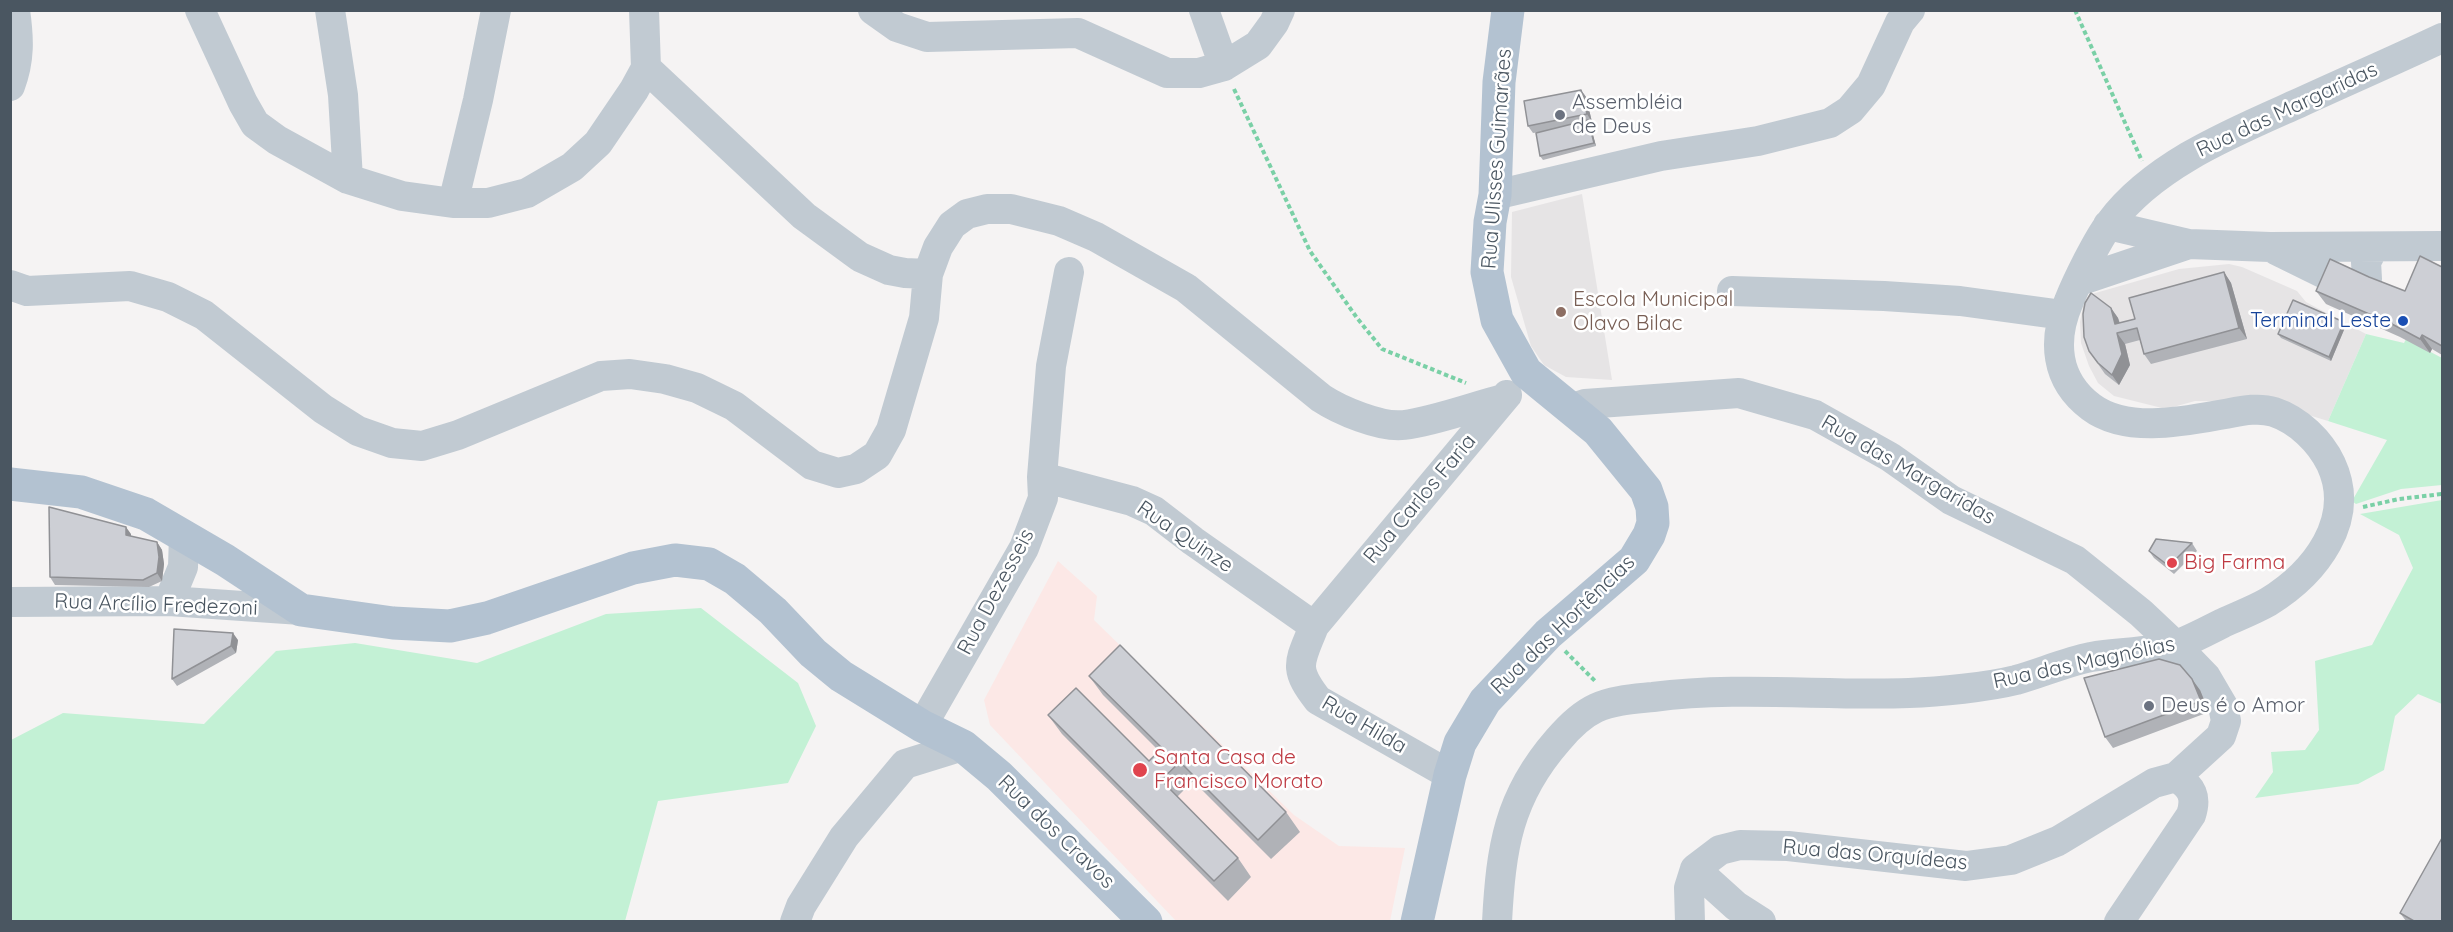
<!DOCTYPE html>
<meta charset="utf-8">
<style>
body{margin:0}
#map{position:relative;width:2453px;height:932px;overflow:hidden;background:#f5f3f3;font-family:Quicksand,sans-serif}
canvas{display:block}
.frame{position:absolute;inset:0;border:12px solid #4a5661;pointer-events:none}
</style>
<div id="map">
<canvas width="2453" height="932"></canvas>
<div class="frame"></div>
</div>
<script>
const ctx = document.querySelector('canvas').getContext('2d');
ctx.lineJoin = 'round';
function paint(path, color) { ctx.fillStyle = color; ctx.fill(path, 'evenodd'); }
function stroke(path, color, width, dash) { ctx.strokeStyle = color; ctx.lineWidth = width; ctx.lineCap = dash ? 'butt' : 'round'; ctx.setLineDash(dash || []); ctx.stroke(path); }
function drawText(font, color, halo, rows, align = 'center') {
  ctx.font = font + ' Quicksand,sans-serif'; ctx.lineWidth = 5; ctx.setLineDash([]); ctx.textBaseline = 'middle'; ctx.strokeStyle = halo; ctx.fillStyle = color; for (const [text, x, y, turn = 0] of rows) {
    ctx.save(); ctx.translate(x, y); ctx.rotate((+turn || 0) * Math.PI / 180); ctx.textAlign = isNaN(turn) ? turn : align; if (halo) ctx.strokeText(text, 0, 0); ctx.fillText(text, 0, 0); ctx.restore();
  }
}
paint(new Path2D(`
 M 1582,194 L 1612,380 L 1566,377 L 1544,365 L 1531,346 L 1511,277 L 1512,212 Z
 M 2229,264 L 2242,267 L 2297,291 L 2306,302 L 2366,334 L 2328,421 L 2266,402 L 2195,401 L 2166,409 L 2114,396 L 2098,383 L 2089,366 L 2081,343 L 2080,322 L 2083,306 L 2092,294 L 2179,269 Z`), '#e6e4e5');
paint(new Path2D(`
 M 1058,561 L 1097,596 L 1094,620 L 1294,815 L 1339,846 L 1405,848 L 1390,921 L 1176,921 L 990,725 L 984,700 Z`), '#fce8e6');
paint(new Path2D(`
 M 2366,334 L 2404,343 L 2406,339 L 2442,358 L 2442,485 L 2401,489 L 2356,504 L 2352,501 L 2387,440 L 2328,421 Z
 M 2442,500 L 2442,704 L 2418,694 L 2395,716 L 2384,770 L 2358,784 L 2255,798 L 2273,772 L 2271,752 L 2305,750 L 2319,730 L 2315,661 L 2372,645 L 2413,568 L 2399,535 L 2360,514 Z
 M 701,608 L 798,683 L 816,726 L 788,783 L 658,801 L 625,921 L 11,921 L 11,740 L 63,713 L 204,724 L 276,651 L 355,643 L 477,663 L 606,614 Z`), '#c3f1d5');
stroke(new Path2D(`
 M 2075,10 L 2142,161
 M 1234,89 L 1310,251 L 1357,318 L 1382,349 L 1466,383
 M 2363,507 L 2399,499 L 2442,494
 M 1565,651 L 1596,682`), '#7ad0a6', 4, [4.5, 3]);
stroke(new Path2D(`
 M 200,10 L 243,103 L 255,124 L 277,140 L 348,179 L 402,196 L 453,203 L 488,203 L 527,193 L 572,167 L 598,143 L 634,90 L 646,68
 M 330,10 L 343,95 L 348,179
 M 644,10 L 646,68
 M 873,10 L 897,27 L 927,37 L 1078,33 L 1167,73 L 1199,73 L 1224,66 L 1258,45 L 1274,23 L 1280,10
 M 1204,10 L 1224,66
 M 646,68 L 804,216 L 860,257 L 889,270 L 905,273 L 928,274
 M 10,86 C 20,60 19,38 15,10
 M 1495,195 L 1661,156 L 1758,141 L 1830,123 L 1850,110 L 1871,85 L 1900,22 L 1910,10
 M 453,203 L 478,100 L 496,10
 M 2108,225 L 2189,244 L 2270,247 L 2442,246
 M 2276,250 L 2337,280
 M 2367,279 L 2366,262 L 2374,247
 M 2079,281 L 2189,244
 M 10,285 L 27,291 L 130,286 L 168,297 L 204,315 L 323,409 L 358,431 L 392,443 L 422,446 L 458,435 L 601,376 L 630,374 L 665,379 L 697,388 L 734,406 L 812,465 L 838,473 L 856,469 L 877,455 L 891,430 L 924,318 L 928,274 L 938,247 L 952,225 L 967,214 L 987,209 L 1011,209 L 1059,221 L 1096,237 L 1186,288 L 1321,398 C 1339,410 1381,428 1404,425 C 1435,421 1472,407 1503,399
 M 1732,291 L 1884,296 L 1960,301 L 2063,315
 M 1570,409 L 1585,404 L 1739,393 L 1815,415 L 1890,457 L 1951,500 L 2075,560 L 2141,613 L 2175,645 L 2206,677 L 2223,706 L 2226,721 L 2221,736 L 2176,777 L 2154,783 L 2058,841 L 2011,860 L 1966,866 L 1788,846 L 1740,845 L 1720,850 L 1695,869 L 1689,888 L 1690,922
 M 1042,477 L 1132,501 L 1154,511 L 1193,541 L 1314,626
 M 169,601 L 183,567 L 184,535
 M 10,602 L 169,601 L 301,610
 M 922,726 L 1024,548 L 1043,498 L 1042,477 L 1051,366 L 1069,272
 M 1450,775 L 1318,700 C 1292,667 1300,662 1314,626 L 1507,395
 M 1695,869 L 1736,906 L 1761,922
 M 795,922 L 801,906 L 844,837 L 905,764 L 963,746
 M 1497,922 C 1501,848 1508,797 1558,740 C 1569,727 1581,715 1596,708 C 1613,700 1634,699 1653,697 C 1738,686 1824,696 1909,693 C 1939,692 1988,687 2016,680 C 2041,673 2066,662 2091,657 C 2120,652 2152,653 2179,644 C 2194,638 2209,630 2223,623 C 2238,616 2254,610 2268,602 C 2315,573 2357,520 2331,464 C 2320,441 2298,420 2274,412 C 2258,407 2241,411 2225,414 C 2186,421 2127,434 2091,407 C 2055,380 2052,340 2069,301 C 2077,281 2097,240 2110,223 C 2154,164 2234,132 2299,103 C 2347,81 2395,60 2442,38
 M 2119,922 L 2191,815 C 2197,797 2192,787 2176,777`), '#c1cad2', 30);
stroke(new Path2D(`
 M 10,484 L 81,492 L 146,514 L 225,560 L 301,610 L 393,623 L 450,626 L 487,618 L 633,568 L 675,560 L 709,564 L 735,579 L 773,611 L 813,653 L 841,676 L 922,726 L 963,746 L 999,776 L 1146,922
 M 1417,922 L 1450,775 L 1460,743 L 1485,701 L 1548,634 L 1634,560 L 1649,535 L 1653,523 L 1652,507 L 1646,490 L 1598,431 L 1526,372 L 1497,320 L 1487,272 L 1490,222 L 1495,195 L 1499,82 L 1508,10`), '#b3c2d1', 33);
paint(new Path2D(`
 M 1581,90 L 1586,97 L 1592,122 L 1589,122 L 1596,146 L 1543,160 L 1540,156 L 1540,132 L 1533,133 L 1528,126 Z
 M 2442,267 L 2442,355 L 2432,349 L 2430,353 L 2400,337 L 2326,304 L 2316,291 L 2369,277 L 2405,291 Z
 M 2224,272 L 2231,283 L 2247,339 L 2151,364 L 2144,354 L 2140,340 L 2125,344 L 2130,365 L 2119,385 L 2105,374 L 2089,351 L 2111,308 L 2118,318 L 2120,323 L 2135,319 Z
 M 2346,325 L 2331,361 L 2281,338 L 2278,334 Z
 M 131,534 L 131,537 L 157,542 L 162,550 L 164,564 L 162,581 L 149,587 L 55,585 L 50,577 Z
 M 2192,543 L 2197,551 L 2174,574 L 2154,558 L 2149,551 Z
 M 238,640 L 236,653 L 177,686 L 172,679 Z
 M 1089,676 L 1286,812 L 1300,832 L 1271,859 L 1193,781 L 1177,797 L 1238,858 L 1251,877 L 1228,901 L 1062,734 L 1048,715 L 1149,761 L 1159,751 L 1103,695 Z
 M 2200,690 L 2209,712 L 2113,748 L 2105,737 Z
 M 2400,913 L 2442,921 L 2406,921 Z`), '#b0b2b7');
paint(new Path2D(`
 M 1581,90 L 1586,97 L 1592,122 L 1587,114 Z
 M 1588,120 L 1590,123 L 1596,146 L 1594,143 Z
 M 2224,272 L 2231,283 L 2247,339 L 2239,328 Z
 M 2111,308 L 2118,318 L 2122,332 L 2115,324 Z
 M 2344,322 L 2346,325 L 2331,361 L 2329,357 Z
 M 2117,333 L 2125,344 L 2130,365 L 2119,385 L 2112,375 Z
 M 2422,335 L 2432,349 L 2430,353 L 2420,339 Z
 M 126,527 L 131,534 L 131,543 L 126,535 Z
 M 157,542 L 162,550 L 164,564 L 162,581 L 157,573 Z
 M 233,633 L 238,640 L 236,653 L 231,646 Z
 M 2192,679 L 2200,690 L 2209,712 L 2201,701 Z`), '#909195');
const building = new Path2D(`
 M 1581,90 L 1587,114 L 1528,126 L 1524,101 Z
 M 1588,120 L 1594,143 L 1540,156 L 1536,133 Z
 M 2420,256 L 2442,267 L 2442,346 L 2422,335 L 2420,339 L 2390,323 L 2316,291 L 2330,259 L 2369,277 L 2405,291 Z
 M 2224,272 L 2239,328 L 2144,354 L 2137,328 L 2117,333 L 2122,354 L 2112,375 L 2098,363 L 2089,351 L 2084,337 L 2083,314 L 2085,303 L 2091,293 L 2111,308 L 2115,324 L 2135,319 L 2129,298 Z
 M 2293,300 L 2344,322 L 2329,357 L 2278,334 Z
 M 49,507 L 126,527 L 126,535 L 157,542 L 159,557 L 157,573 L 143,580 L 50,577 Z
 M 2156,539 L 2192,543 L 2169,566 L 2149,551 Z
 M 174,629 L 233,633 L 231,646 L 172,679 Z
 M 1120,645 L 1286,812 L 1258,840 L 1180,762 L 1161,780 L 1238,858 L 1214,881 L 1048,715 L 1076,688 L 1149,761 L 1162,748 L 1089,676 Z
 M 2159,659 L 2180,665 L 2192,679 L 2201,701 L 2105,737 L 2084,678 Z
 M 2442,838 L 2442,921 L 2414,921 L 2400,913 Z`);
paint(building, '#cdcfd5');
stroke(building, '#909195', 1.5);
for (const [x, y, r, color] of [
 [1560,115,6,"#6b7280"],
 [1561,312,6,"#8d6e63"],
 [2403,321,6,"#1a4fb4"],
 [2172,563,6,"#e0444e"],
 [2149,706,6,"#6b7280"],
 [1140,770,8,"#e0444e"]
]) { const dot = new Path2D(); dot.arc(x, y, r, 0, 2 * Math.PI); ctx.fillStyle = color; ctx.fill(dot); stroke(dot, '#fff', 2); }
drawText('21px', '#5b616d', '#fff', [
 ["Assembléia",1572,103],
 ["de Deus",1572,127],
 ["Deus é o Amor",2161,706]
], 'left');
drawText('21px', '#4a5661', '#fff', [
 ["Rua das Margaridas",2287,110,-25],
 ["Rua Ulisses Guimarães",1497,159,-86],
 ["Rua das Margaridas",1908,470,30],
 ["Rua Carlos Faria",1420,499,-50],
 ["Rua Quinze",1185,537,34],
 ["Rua Dezesseis",996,592,-62],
 ["Rua Arcílio Fredezoni",156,605,2],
 ["Rua das Hortências",1563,625,-44],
 ["Rua das Magnólias",2084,663,-12],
 ["Rua Hilda",1364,725,30],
 ["Rua dos Cravos",1056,832,44],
 ["Rua das Orquídeas",1875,855,5]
]);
drawText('21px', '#785e54', '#fff', [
 ["Escola Municipal",1573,300],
 ["Olavo Bilac",1573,324]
], 'left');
drawText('21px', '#164399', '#fff', [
 ["Terminal Leste",2391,321]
], 'right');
drawText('21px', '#be3a42', '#fff', [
 ["Big Farma",2184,563],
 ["Santa Casa de",1154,758],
 ["Francisco Morato",1154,782]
], 'left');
</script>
